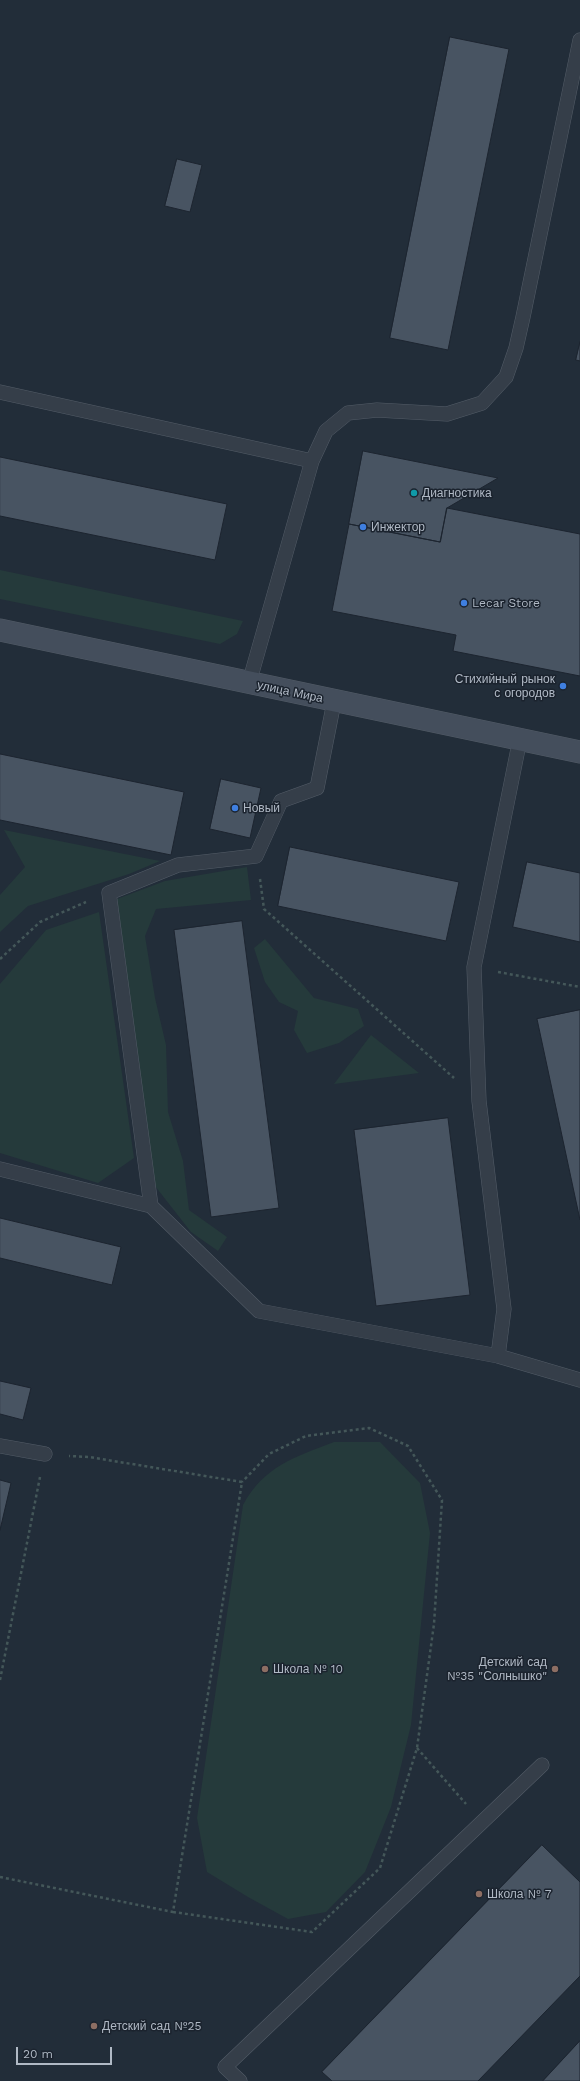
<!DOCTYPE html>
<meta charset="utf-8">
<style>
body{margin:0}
#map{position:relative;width:580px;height:2081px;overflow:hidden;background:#222d39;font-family:"Work Sans",sans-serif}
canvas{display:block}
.scale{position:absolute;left:16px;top:2047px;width:96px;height:18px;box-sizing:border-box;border:2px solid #b0b9c5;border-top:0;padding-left:5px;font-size:12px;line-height:14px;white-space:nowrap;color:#b0b9c5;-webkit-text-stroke:3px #1b232e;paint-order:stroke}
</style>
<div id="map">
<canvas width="580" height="2081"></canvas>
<div class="scale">20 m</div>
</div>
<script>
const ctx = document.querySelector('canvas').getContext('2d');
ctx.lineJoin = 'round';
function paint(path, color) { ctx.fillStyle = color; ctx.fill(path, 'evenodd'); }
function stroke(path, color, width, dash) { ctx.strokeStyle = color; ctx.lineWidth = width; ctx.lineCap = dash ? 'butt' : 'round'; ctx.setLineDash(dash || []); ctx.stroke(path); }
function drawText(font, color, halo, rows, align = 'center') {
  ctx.font = font + ' "Work Sans",sans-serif'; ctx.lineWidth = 3; ctx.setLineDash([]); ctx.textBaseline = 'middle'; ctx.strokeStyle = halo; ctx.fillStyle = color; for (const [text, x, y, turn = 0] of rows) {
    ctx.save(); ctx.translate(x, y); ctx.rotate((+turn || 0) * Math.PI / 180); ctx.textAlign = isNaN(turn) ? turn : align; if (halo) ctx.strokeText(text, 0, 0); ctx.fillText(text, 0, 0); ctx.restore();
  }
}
paint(new Path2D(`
 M 0,570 L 243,621 L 237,634 L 220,644 L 0,599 Z
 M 4,830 L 160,861 L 129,874 L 28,906 L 0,932 L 0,895 L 25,867 Z
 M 247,867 L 251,900 L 156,909 L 145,936 L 155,998 L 166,1045 L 168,1112 L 183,1161 L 189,1210 L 227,1237 L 218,1251 L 191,1232 L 155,1186 L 117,899 L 165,881 Z
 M 99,912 L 134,1158 L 98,1183 L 0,1153 L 0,984 L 46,930 Z
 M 265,939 L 314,998 L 358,1009 L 364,1026 L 339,1043 L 307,1053 L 294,1030 L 298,1011 L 279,1002 L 265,982 L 254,948 Z
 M 371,1035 L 419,1073 L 334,1084 Z
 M 334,1442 L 380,1442 L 420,1483 L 430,1533 L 411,1725 L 391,1807 L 365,1872 L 326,1912 L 288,1919 L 248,1897 L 207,1872 L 197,1818 L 243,1505 C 264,1466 295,1457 334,1442 Z`), '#253a3b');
const building = new Path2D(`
 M 450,37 L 509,49 L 448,350 L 390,338 Z
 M 177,159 L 202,165 L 190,212 L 165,206 Z
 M 580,342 L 580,361 L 576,360 Z
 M 363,451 L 498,478 L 447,508 L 440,542 L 349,524 Z
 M 0,457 L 227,504 L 215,560 L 0,516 Z
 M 447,508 L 580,534 L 580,676 L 453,651 L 456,635 L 332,611 L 349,524 L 440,542 Z
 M 0,754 L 184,792 L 171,855 L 0,820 Z
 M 221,779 L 261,788 L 250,838 L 210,829 Z
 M 290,847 L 459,882 L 446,941 L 278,906 Z
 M 527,862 L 580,873 L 580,942 L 513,927 Z
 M 242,921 L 279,1208 L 211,1217 L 174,930 Z
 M 580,1010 L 580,1220 L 537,1019 Z
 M 448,1118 L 470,1295 L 376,1306 L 354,1130 Z
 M 0,1218 L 121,1247 L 112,1285 L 0,1258 Z
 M 0,1381 L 31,1388 L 23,1420 L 0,1414 Z
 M 0,1480 L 11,1483 L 0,1530 Z
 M 542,1845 L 580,1882 L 580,1976 L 478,2081 L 332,2081 L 322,2072 Z
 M 580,2041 L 580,2081 L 543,2081 Z`);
paint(building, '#485462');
stroke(building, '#1d2530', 1);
const lane = new Path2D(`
 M 0,392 L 312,461
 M 249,683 L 312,461 L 326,431 L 348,413 L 377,410 L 447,414 L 482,403 L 506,377 L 516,348 L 523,317 L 580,40
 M 520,739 L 474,967 L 479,1101 L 504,1309 L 498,1356 L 580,1380
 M 0,1169 L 151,1206 L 259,1311 L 498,1356
 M 151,1206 L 109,893 L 178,865 L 256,856 L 281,801 L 317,788 L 334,702
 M 0,1446 L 45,1454
 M 240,2081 L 225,2067 L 542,1765`);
const secondary = new Path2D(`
 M 0,630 L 580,752`);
stroke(lane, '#535c67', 15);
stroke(secondary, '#535c67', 23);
stroke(new Path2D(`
 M 260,879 L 264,909 L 454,1078
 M 0,959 L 40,922 L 86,902
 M 498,972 L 580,987
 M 0,1680 L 40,1477
 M 417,1748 L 466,1804
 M 0,1877 L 173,1912 L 242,1482 L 89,1457 L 69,1456
 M 173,1912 L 312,1932 L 380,1868 L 417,1748 L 434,1624 L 442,1500 L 408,1446 L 369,1428 L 306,1436 L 269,1454 L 242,1482`), '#445759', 2.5, [3, 3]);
stroke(lane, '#353e49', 14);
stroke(secondary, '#444e5c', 22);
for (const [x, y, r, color] of [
 [414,493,4,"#0f9aa8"],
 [363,527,4,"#3f7fe0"],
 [464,603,4,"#3f7fe0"],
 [563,686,4,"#3f7fe0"],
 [235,808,4,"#3f7fe0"],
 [265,1669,4,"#8d6e63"],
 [555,1669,4,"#8d6e63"],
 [479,1894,4,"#8d6e63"],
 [94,2026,4,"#8d6e63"]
]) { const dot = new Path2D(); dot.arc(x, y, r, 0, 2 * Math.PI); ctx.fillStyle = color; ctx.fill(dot); stroke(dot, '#1b232e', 1.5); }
drawText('12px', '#b0b9c5', '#1b232e', [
 ["Диагностика",422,493],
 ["Инжектор",371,527],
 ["Lecar Store",472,603],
 ["Стихийный рынок",555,679,"right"],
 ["с огородов",555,693,"right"],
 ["Новый",243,808],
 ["Детский сад",547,1662,"right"],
 ["№35 \"Солнышко\"",547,1676,"right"],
 ["Школа № 10",273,1669],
 ["Школа № 7",487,1894],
 ["Детский сад №25",102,2026]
], 'left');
drawText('12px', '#b0b9c5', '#1b232e', [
 ["улица Мира",290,692,12]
]);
</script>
